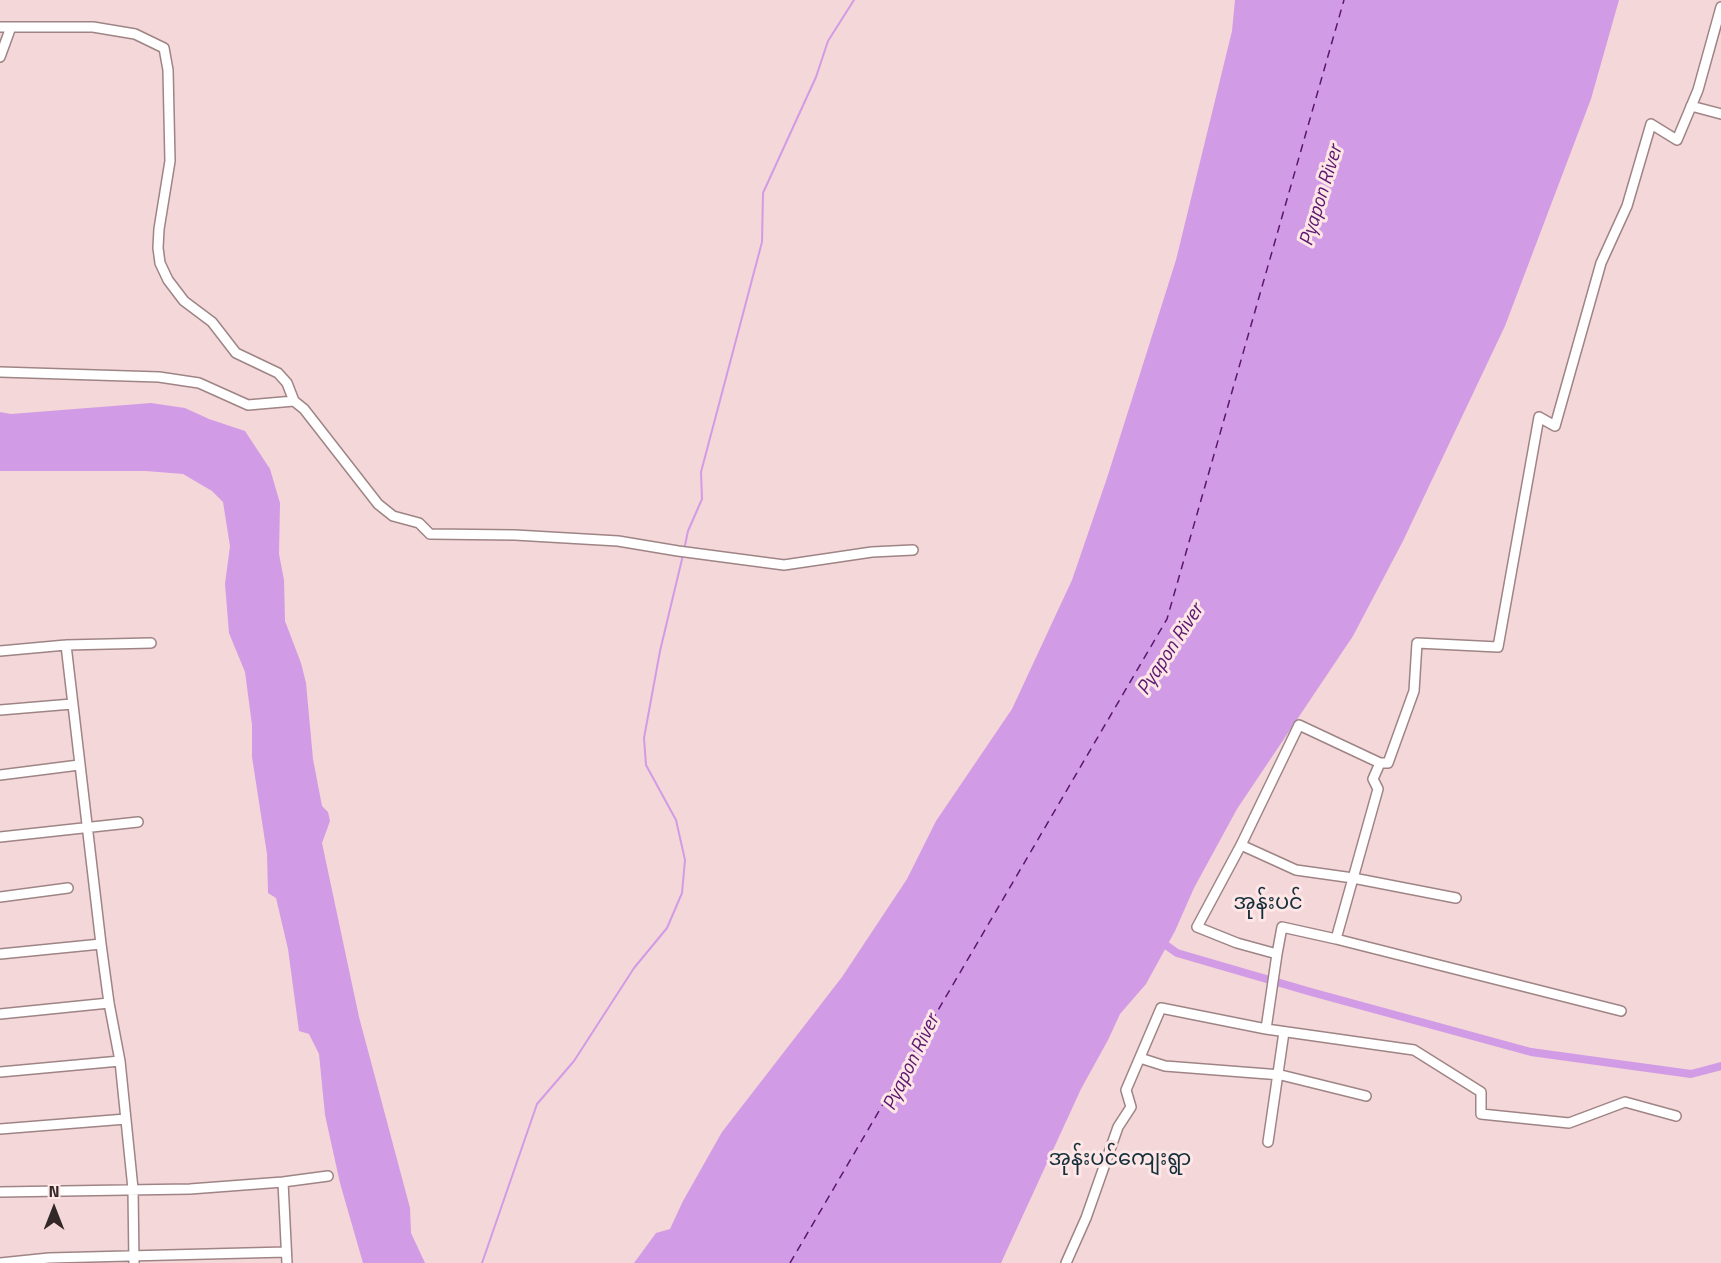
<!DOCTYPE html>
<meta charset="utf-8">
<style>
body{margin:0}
#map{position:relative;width:1721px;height:1263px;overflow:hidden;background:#f4d7d8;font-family:"Titillium Web",sans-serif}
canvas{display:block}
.north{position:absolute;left:24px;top:1179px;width:60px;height:60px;-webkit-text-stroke:4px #fee6e6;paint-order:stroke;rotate:0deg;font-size:16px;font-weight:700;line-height:24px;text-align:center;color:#332828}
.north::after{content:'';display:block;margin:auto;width:21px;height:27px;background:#332828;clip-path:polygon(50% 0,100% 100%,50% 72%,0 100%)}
</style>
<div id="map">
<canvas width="1721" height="1263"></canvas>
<div class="north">N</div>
</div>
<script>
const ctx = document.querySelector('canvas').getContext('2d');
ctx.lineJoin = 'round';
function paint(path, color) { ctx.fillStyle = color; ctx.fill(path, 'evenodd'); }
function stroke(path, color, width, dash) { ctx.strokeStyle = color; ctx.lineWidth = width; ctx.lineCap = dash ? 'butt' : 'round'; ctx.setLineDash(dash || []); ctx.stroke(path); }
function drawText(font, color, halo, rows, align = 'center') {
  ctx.font = font + ' "Titillium Web","Noto Sans Myanmar",sans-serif'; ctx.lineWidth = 6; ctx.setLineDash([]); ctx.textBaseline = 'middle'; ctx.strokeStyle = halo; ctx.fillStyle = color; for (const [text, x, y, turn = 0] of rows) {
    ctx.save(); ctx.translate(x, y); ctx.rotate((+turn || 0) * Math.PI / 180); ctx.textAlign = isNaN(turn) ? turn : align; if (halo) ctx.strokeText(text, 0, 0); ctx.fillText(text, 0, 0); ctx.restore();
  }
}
paint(new Path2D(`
 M 1235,0 L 1619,0 L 1591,99 L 1505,326 L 1403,541 L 1353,636 L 1237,809 L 1194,888 L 1175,931 L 1146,984 L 1120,1014 L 1108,1040 L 1081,1089 L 1001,1263 L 634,1263 L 656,1233 L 670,1229 L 683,1201 L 722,1132 L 842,977 L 907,879 L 936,821 L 1012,709 L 1072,580 L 1107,478 L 1176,260 L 1232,31 Z
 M 151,403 L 185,408 L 209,419 L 245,431 L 270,469 L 280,503 L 279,554 L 284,580 L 285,621 L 301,663 L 306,683 L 313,759 L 322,806 L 328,812 L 330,821 L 322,843 L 359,1017 L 410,1208 L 411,1233 L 425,1263 L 363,1263 L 340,1183 L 325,1115 L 319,1054 L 309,1034 L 299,1031 L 288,949 L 276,898 L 268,893 L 267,854 L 252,757 L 252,725 L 245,672 L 229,633 L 225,584 L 230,546 L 223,502 L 212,491 L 183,474 L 146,471 L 0,471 L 0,412 L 11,414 Z`), '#d29be5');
stroke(new Path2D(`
 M 684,550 L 688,531 L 702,499 L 701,472 L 762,242 L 763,193 L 816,77 L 828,41 L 854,0
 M 482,1263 L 537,1104 L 574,1061 L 634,968 L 667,928 L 682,893 L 685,860 L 676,820 L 646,765 L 644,738 L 660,651 L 683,555`), '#d29be5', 2);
stroke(new Path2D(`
 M 1160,941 L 1177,953 L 1311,992 L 1531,1052 L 1691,1074 L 1721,1066`), '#d29be5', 8);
stroke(new Path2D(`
 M 790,1263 L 1167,619 L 1344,0`), '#5b176f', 1.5, [8, 6]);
const street = new Path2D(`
 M 0,27 L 93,27 L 135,34 L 164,48 L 168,70 L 170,161 L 159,229 L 158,248 L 160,263 L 168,280 L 184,301 L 212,322 L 236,353 L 278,373 L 287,383 L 294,401
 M 0,57 L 11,27
 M 1691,106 L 1721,114
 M 0,372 L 159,377 L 199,383 L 248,405 L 294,401 L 304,409 L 378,504 L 393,516 L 419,523 L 430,534 L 515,535 L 618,541 L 678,551 L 784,565 L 872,552 L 913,550
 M 66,645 L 101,944 L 109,1003 L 120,1061 L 133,1189 L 134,1263
 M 0,651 L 66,645 L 151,643
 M 0,710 L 72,704
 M 1380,763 L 1388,763 L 1414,691 L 1417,643 L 1498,647 L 1539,417 L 1555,426 L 1601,263 L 1627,206 L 1651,124 L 1677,140 L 1698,90 L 1721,7
 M 0,775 L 79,765
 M 0,837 L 138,822
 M 1241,845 L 1296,870 L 1353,878 L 1456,898
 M 0,897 L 68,888
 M 1336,939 L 1621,1011
 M 0,954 L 101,944
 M 0,1014 L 109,1003
 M 1266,1029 L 1414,1050 L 1481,1092 L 1481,1114 L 1569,1123 L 1625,1102 L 1676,1116
 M 1140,1058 L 1165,1066 L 1281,1075 L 1366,1096
 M 0,1072 L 120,1061
 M 0,1129 L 126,1119
 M 1268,1142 L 1284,1032
 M 283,1182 L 287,1263
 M 0,1192 L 190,1189 L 283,1182 L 328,1176
 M 0,1263 L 49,1258 L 286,1252
 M 1066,1263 L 1086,1218 L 1118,1127 L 1131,1107 L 1126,1090 L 1161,1008 L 1266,1029 L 1277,954 L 1237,943 L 1197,927 L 1241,845 L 1299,725 L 1380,763 L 1373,779 L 1378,789 L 1336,939 L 1282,927 L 1277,954`);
stroke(street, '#9f8485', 12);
stroke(street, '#fff', 9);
drawText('italic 20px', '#5b176f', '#fee6e6', [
 ["Pyapon River",1322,196,-73],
 ["Pyapon River",1171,650,-57],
 ["Pyapon River",912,1063,-64]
]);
drawText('21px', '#142f3b', '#fee6e6', [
 ["အုန်းပင်",1268,904],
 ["အုန်းပင်ကျေးရွာ",1120,1160]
]);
</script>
